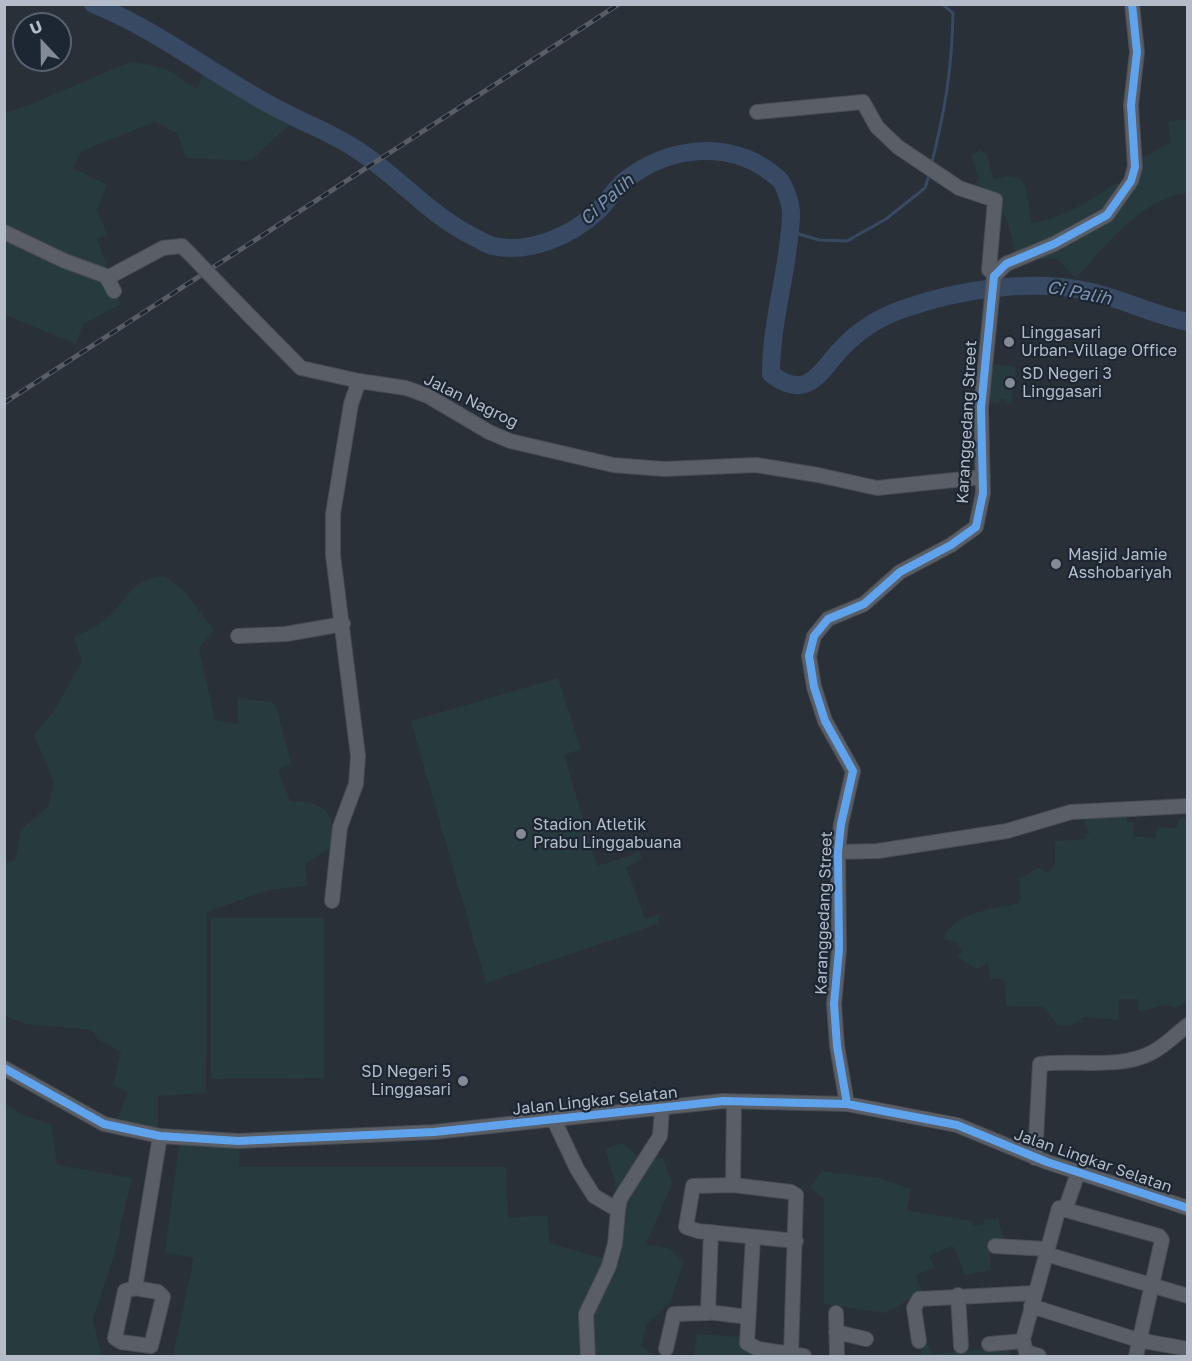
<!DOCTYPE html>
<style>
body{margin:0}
#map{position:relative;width:1192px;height:1361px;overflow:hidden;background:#2a3038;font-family:"Golos Text",sans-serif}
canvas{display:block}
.frame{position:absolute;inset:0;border:6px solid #b4bcc9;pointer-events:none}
.north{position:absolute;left:12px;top:12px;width:60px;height:60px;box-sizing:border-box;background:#1d2633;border:2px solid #59626f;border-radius:50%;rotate:338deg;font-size:16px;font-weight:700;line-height:24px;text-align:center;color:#b4bcc9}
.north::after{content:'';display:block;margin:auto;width:21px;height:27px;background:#848b96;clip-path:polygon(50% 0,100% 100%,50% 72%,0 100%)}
</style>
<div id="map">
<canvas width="1192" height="1361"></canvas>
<div class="frame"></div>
<div class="north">U</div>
</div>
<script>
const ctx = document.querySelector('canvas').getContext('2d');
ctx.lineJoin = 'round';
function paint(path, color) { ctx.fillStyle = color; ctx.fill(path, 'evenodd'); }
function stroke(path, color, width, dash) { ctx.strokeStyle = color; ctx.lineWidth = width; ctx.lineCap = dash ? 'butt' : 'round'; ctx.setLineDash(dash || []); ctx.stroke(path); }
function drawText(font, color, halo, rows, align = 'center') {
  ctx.font = font + ' "Golos Text",sans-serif'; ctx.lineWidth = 4.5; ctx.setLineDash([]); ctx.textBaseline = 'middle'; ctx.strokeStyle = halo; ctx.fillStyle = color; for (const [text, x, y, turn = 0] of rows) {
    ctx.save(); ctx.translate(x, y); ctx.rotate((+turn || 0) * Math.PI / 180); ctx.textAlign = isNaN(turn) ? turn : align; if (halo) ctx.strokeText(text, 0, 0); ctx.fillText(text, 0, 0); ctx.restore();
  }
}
paint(new Path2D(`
 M 132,62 C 145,64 158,65 170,71 C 180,77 187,85 198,89 L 202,75 L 289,125 L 250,161 L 186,158 L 177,133 L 155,122 L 82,151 L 73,168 L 107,185 L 97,210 L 107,234 L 97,239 L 121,304 L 83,324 L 76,344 L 5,315 L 5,113 C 48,100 89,77 132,62 Z
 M 1187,119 L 1187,193 C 1139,200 1106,245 1076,279 L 1057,259 L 1028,260 L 1015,253 C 1006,210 1008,211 969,190 L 979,179 L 971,156 L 981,150 L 987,155 L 994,180 L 1007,176 L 1019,178 L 1025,186 L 1032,223 C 1064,218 1090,201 1116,183 L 1129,191 L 1139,160 L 1171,142 L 1168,121 Z
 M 989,364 L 1013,366 L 1016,369 L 1011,404 L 1005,403 L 1005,399 L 999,399 L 999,403 L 986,402 Z
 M 165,576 L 184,591 L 214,630 L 199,648 L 215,720 L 238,724 L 238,698 L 271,702 L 276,707 L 291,763 L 278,770 L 290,801 C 327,803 332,808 334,845 L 305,864 L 307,886 L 268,890 L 207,912 L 206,1093 L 158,1096 L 158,1127 L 137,1125 L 118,1118 L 128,1092 L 113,1085 L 121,1052 L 101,1041 L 91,1030 L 27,1024 L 5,1016 L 4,863 L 15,861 L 21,829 L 49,806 L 54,782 L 34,735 L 56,708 L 82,661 L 74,637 C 85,632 97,627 107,618 C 130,598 129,579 165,576 Z
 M 558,678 L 581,749 L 564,755 L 597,866 L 632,855 L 639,849 L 642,859 L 626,867 L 645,919 L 660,914 L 658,924 L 486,983 L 411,721 Z
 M 1126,811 L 1127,822 L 1134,822 L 1133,836 L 1155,838 L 1157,827 L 1176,828 L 1180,818 L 1187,819 L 1187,1001 L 1176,1008 L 1165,1005 L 1139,1012 L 1138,999 L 1119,999 L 1118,1020 L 1084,1017 L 1072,1026 L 1058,1025 L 1043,1007 L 1006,1006 L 1006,987 L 1003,979 L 990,979 L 988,963 L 977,969 L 957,957 L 962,952 L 962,948 L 957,947 L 957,942 L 943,939 C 954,911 993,910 1018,903 L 1021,898 L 1019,879 L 1038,868 L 1048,873 L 1055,864 L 1055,842 L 1057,841 L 1085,839 L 1085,834 L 1090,833 L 1084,824 L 1088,813 Z
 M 211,918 L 324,918 L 324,1078 L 211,1079 Z
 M 5,1104 L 23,1115 L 51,1124 L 57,1165 L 132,1178 L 113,1259 L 93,1319 L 101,1354 L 115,1356 L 5,1356 Z
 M 623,1143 L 641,1159 L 663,1158 L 672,1184 L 646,1244 L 670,1249 L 684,1262 L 670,1303 L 647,1324 L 641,1346 L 654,1355 L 668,1356 L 173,1356 L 194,1258 L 165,1252 L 179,1145 L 240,1145 L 239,1167 L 506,1167 L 508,1218 L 547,1215 L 549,1243 L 620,1263 C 624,1222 618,1187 605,1149 Z
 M 822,1171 L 879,1178 L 911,1189 L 907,1210 L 972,1221 L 973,1226 L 984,1224 L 983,1220 L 998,1218 L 1004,1241 L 989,1245 L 991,1270 L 965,1275 L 953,1246 L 929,1255 L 934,1268 L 916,1275 L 923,1292 L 885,1313 L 824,1304 L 824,1199 L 810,1187 Z
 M 697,1334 L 742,1337 L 741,1347 L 774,1356 L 694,1356 Z
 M 928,1343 L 932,1354 L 1010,1347 L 1009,1356 L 920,1356 L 924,1344 Z`), '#273a3e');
stroke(new Path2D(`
 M 931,166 C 945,111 952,69 953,13 L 942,4
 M 789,231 L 819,240 L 847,241 L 886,219 L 925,188 L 930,172`), '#384963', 3);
stroke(new Path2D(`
 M 93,4 C 160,31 216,77 280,110 C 306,124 334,134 359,151 C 398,177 428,213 470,235 C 477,238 485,244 493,246 C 530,254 571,236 598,211 C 607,202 614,190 624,181 C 670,145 733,138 779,179 C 785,185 792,207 791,216 C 789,269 771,320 771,374 C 808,402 819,372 842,348 C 859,330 880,317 903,309 C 960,289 1028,279 1087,291 C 1121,298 1153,315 1188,322`), '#384963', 18);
const minor = new Path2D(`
 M 757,112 L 863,102 L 877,127 L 898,147 L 959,188 L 995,200 L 989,270 L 996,271
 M 4,232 L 65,261 L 106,276 L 114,291
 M 107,278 L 163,248 L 182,246 L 189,253
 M 241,307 L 301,368 L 359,381
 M 238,636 L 286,634 L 343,624
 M 838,852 L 878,851 L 1007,831 L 1071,812 L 1188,806
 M 332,901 L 340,827 L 356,784 L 358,756 L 333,555 L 333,514 L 351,404 L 359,381 L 406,388 L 428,396 L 489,432 L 510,441 L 613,465 L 664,469 L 756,465 L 818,475 L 877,488 L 983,477
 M 4,1068 L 104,1124 L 160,1136 L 238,1141 L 434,1132 L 723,1101 L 847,1104 L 957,1125 L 1047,1162 L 1188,1208
 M 734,1101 L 733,1185 L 791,1192 L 796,1195 L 791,1354 L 804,1356
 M 847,1104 L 837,1046 L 834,1004 L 839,950 L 838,852 L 841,824 L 853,771 L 825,721 L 814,687 L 809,656 L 814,636 L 828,619 L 864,604 L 900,572 L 951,545 L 976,527 L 983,493 L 981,408 L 994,276 L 1006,264 L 1054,244 L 1107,215 L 1131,181 L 1135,167 L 1131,105 L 1137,52 L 1132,4
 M 553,1118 L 577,1169 L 594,1196 L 618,1210 L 615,1244 L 609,1266 L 586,1314 L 588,1356
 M 1035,1158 L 1040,1064 C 1075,1059 1117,1070 1151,1053 C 1164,1047 1176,1034 1188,1025
 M 733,1185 L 693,1186 L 686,1227 L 698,1231 L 796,1241
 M 618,1210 L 620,1199 L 660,1136 L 662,1109
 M 1065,1210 L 1078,1173
 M 711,1232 L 708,1312 L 748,1317
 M 753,1238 L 747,1343 L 758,1349 L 791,1354
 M 995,1246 L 1047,1249
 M 1046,1254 L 1188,1296
 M 135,1288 L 158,1292 L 163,1297 L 151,1346 L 121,1342 L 115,1338 L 125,1291 Z
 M 135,1288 L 160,1136
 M 958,1295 L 961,1346
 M 1031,1306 L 1138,1340 L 1188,1349
 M 836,1313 L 837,1356
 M 836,1332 L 866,1339
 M 919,1341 L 914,1308 L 919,1299 L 1035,1293
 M 989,1344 L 1023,1341
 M 666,1349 L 674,1314 L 709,1313
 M 1039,1356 L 1026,1352 L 1023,1339 L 1059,1208 L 1159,1236 L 1162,1240 L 1136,1356`);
stroke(minor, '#484c53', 16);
stroke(minor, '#5a5e66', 14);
const rail = new Path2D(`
 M 4,403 L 619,4`);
stroke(rail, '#595d64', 5);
stroke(rail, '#1d2633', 3, [9]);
const minorBridge = new Path2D(`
 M 189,253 L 241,307`);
stroke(minorBridge, '#484c53', 16, []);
stroke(minorBridge, '#5a5e66', 14);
stroke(new Path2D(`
 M 4,1068 L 104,1124 L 160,1136 L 238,1141 L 434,1132 L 723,1101 L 847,1104 L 957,1125 L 1047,1162 L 1188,1208
 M 847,1104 L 837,1046 L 834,1004 L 839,950 L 838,852 L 841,824 L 853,771 L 825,721 L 814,687 L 809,656 L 814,636 L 828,619 L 864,604 L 900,572 L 951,545 L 976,527 L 983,493 L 981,408 L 994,276 L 1006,264 L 1054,244 L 1107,215 L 1131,181 L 1135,167 L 1131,105 L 1137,52 L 1132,4`), '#60a3ed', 8);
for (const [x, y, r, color] of [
 [1009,342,6,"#848b96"],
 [1010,383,6,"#848b96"],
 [1056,564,6,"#848b96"],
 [521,834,6,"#848b96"],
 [463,1081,6,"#848b96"]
]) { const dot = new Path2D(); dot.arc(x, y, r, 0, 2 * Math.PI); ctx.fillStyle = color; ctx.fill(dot); stroke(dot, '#1d2633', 2); }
drawText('16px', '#b4bcc9', '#1d2633', [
 ["Linggasari",1021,333],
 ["Urban-Village Office",1021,351],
 ["SD Negeri 3",1022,374],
 ["Linggasari",1022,392],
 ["Masjid Jamie",1068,555],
 ["Asshobariyah",1068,573],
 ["Stadion Atletik",533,825],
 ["Prabu Linggabuana",533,843],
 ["SD Negeri 5",451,1072,"right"],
 ["Linggasari",451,1090,"right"]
], 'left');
drawText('16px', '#b4bcc9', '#1d2633', [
 ["Jalan Nagrog",471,401,26],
 ["Karanggedang Street",967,422,-87],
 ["Karanggedang Street",824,913,-88],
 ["Jalan Lingkar Selatan",595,1101,-6],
 ["Jalan Lingkar Selatan",1093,1161,19]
]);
drawText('italic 18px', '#7c92b1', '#1d2633', [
 ["Ci Palih",607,200,-42],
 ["Ci Palih",1079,293,11]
]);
</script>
